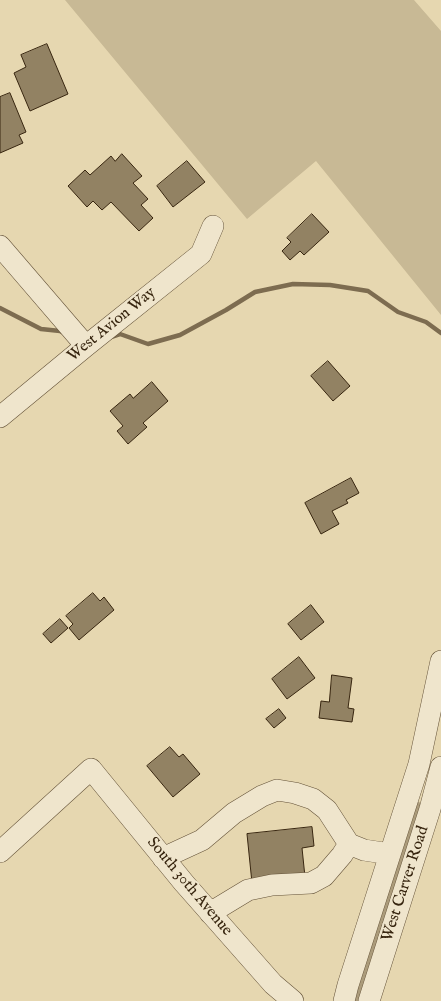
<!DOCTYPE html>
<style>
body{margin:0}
canvas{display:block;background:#e6d7b0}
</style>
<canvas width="441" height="1001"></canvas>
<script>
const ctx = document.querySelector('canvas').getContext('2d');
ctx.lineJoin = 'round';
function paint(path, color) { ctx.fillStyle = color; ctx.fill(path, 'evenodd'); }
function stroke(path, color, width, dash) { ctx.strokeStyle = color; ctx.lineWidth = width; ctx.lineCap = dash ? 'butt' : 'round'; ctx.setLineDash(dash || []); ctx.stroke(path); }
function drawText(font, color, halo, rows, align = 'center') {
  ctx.font = font + ' "IM FELL English",serif'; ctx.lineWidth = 4; ctx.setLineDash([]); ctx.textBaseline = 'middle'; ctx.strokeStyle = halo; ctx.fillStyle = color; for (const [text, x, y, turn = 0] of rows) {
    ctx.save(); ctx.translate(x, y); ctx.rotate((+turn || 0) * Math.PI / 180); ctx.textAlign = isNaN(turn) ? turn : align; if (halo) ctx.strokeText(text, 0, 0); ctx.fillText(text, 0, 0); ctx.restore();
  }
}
paint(new Path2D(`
 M 65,0 L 414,0 L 441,31 L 441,315 L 316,161 L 247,219 Z`), '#c8b995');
stroke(new Path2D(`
 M 0,308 L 41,329 L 60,331 L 64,333
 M 111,337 L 120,334 L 148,344 L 180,335 L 226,310 L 255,292 L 293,284 L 330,285 L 368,291 L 398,312 L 426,322 L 441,333`), '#7d6c50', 4.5);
stroke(new Path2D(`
 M 357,1001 L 415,809`), '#ab9b7a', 16);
const building = new Path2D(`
 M 47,44 L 68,94 L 30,111 L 14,73 L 26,67 L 21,55 Z
 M 10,93 L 26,132 L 19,135 L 23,143 L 0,153 L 0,97 Z
 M 122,154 L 142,176 L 133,183 L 148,199 L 141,205 L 153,218 L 139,231 L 111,202 L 102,210 L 93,201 L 87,207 L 68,186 L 85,170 L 90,175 L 111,156 L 115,161 Z
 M 187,161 L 205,182 L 173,207 L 157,186 Z
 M 312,214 L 329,232 L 304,255 L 300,251 L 290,260 L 282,251 L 291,242 L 287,238 Z
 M 328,361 L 350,386 L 333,401 L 311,376 Z
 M 152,382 L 168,401 L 143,423 L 147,427 L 128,444 L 117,431 L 123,426 L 110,411 L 130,394 L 133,398 Z
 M 351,478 L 359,493 L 346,500 L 348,503 L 332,511 L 339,524 L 321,534 L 305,503 Z
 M 93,593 L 100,601 L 104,597 L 114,610 L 79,640 L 69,628 L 73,624 L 66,616 Z
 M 311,605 L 324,622 L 301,640 L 288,624 Z
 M 60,619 L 68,628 L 51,643 L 43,634 Z
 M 299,657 L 315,678 L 287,699 L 272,679 Z
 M 332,675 L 352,678 L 348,708 L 354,709 L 352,722 L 319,718 L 321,701 L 329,702 Z
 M 279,709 L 286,718 L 274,728 L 266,719 Z
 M 170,747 L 179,757 L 183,754 L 200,774 L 173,797 L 147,766 Z
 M 312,827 L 314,846 L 302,848 L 305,877 L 252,883 L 247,834 Z`);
paint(building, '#928263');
stroke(building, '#382610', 1);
const minor = new Path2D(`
 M 0,246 L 86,346
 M 0,417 L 86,346 L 201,254 L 213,226
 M 0,852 L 91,769 L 184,883 L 273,984 L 293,1001
 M 163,858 L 202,840 L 234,813 L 262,796 L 277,790 L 295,793 L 313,799 L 327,810 L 349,844 L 364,850 L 390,854
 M 210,913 L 248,890 L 272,885 L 311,883 L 324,876 L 342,855 L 349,844
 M 344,1001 L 348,985 L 419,764 L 441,661
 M 369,1001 L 430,809 L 441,767`);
stroke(minor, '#645238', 22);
stroke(minor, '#efe5cc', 21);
drawText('16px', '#382610', '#efe5cc', [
 ["West Avion Way",112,325,-39],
 ["West Carver Road",406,884,-72],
 ["South 30th Avenue",189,887,50]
]);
</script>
